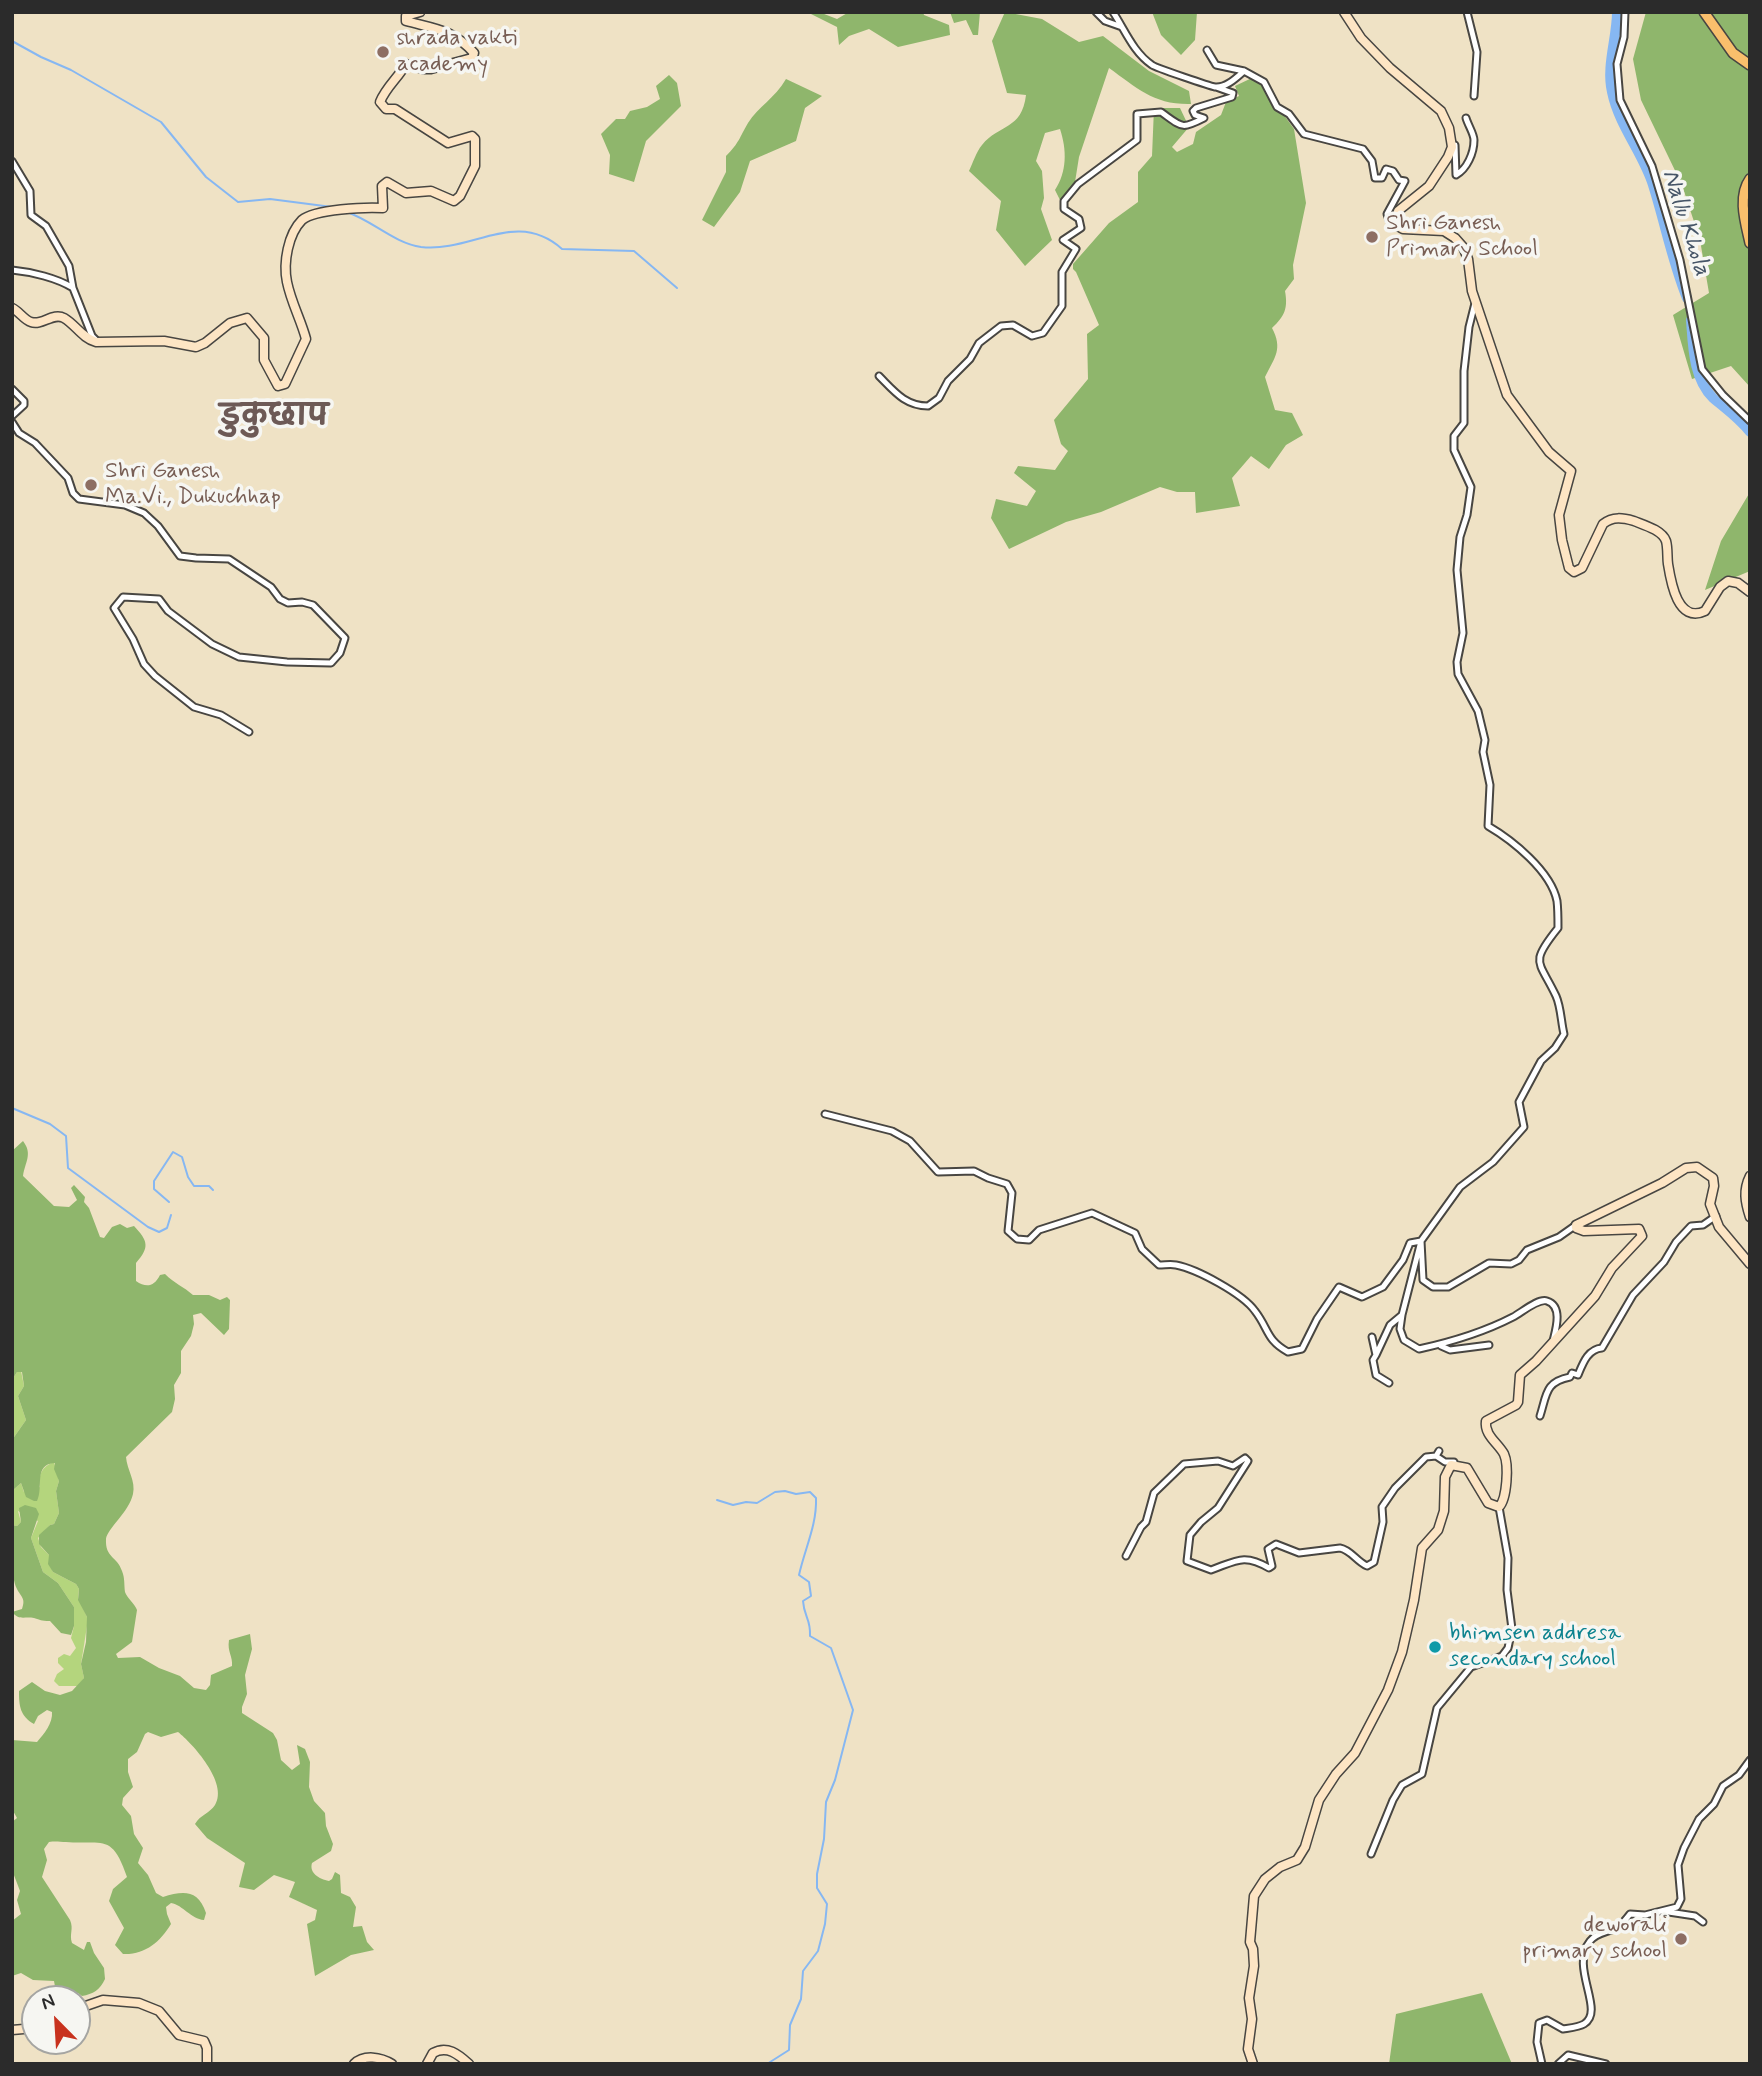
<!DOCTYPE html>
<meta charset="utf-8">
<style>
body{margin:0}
#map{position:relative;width:1762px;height:2076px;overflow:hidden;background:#efe2c5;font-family:Mynerve,sans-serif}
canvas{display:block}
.frame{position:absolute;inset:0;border:14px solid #2b2b2b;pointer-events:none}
.north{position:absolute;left:21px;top:1985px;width:70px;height:70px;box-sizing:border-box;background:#f6f6f2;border:2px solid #a5a5a2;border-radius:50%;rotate:336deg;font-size:19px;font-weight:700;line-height:28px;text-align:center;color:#2b2b2b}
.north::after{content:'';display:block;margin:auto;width:24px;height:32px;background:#c8321e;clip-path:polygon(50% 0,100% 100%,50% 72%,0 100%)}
</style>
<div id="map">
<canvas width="1762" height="2076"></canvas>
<div class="frame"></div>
<div class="north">N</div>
</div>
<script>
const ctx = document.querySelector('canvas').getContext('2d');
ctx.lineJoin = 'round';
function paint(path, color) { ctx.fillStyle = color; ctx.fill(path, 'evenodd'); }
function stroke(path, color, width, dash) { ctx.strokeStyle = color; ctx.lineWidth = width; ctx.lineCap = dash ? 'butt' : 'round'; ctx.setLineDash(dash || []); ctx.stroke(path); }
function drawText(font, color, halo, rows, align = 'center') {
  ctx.font = font + ' Mynerve,"Playpen Sans Deva",sans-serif'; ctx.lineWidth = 7; ctx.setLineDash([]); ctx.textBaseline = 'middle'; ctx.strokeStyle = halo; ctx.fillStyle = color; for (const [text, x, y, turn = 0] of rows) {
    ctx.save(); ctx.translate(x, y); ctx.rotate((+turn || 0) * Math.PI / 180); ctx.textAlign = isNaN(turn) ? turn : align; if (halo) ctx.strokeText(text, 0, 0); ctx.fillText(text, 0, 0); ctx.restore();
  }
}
paint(new Path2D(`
 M 21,1371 L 24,1386 L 18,1396 L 26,1420 L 12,1440 L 12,1380 L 17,1372 Z
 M 54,1462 L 59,1481 L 56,1491 L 59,1513 L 54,1524 L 50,1525 L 38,1538 L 41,1547 L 49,1555 L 49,1561 L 53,1572 L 76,1584 L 79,1589 L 78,1598 L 87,1617 L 87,1626 L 81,1664 L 84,1678 L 79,1686 L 59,1686 L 54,1681 L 57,1674 L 64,1669 L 58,1663 L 58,1658 L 64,1654 L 70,1656 L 76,1648 L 71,1638 L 74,1626 L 74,1607 L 58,1583 L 43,1572 L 31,1538 L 38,1521 L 18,1511 L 21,1522 L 17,1526 L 12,1525 L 12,1491 L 21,1483 L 24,1492 L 40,1487 C 38,1475 42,1466 54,1462 Z`), '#b4d57d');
paint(new Path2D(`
 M 807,12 L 819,12 L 837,19 L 849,12 L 923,12 L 924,15 L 949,25 L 950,35 L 898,47 L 869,29 L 849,36 L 839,45 L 837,27 Z
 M 950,12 L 980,12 L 978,35 L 973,35 L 966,20 L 954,23 Z
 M 1005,12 L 1042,19 L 1079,42 L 1103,36 L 1149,71 L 1189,91 L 1191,104 C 1154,105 1137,88 1109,68 L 1079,157 L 1075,182 L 1061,202 L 1055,190 C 1067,172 1067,150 1060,129 L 1045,133 L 1036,161 L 1042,171 L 1044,198 L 1041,209 L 1052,240 L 1025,266 L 996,230 L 1001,201 L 969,171 C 973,163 976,152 982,145 C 999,124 1022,130 1026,95 L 1007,93 L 992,41 Z
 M 1152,12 L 1197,12 L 1195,40 L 1181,55 L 1161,35 Z
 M 1646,12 L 1750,12 L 1750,387 L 1731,366 L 1692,379 L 1673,315 L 1709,293 L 1700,240 L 1682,185 L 1641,100 L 1633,59 Z
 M 669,75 L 677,83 L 681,106 L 646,141 L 634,182 L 609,174 L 610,155 L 601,134 L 616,119 L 625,119 L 630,111 L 647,107 L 660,99 L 656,86 Z
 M 1256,76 L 1294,129 L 1306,203 L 1293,265 L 1294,279 L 1285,291 C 1288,308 1285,316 1272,328 C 1283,349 1275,357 1265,377 L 1275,410 L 1292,413 L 1303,435 L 1286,445 L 1269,469 L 1251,456 L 1232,478 L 1240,506 L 1196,513 L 1195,492 L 1177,492 L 1160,487 L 1101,512 L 1066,522 L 1009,549 L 991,518 L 996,499 L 1027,506 L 1036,491 L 1014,473 L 1018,466 L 1055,470 L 1068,451 L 1061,444 L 1054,420 L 1088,379 L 1087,334 L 1099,325 L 1076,272 L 1073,269 L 1073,264 L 1109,223 L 1138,202 L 1138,172 L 1152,156 L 1154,108 L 1180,108 L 1189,127 L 1172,147 L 1177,152 L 1193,144 L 1196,132 L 1221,115 L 1226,102 L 1239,96 L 1235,86 Z
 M 786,79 L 822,96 L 805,108 L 796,141 L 750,161 L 740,192 L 714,227 L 702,220 L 726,172 L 726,156 C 740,142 739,138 748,123 C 758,107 775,98 786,79 Z
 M 1750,492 L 1750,571 L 1705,590 L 1721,541 Z
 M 23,1141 C 33,1154 25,1162 23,1176 L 54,1206 L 69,1207 L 77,1200 L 71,1188 L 74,1185 L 85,1197 L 84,1202 L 89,1208 L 100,1237 L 104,1238 L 112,1227 L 120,1224 L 127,1228 L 134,1226 C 148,1241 150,1247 136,1263 L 136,1281 C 146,1288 154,1287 160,1275 L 165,1274 C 174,1283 184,1287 193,1295 L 209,1295 L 220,1300 L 227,1297 L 230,1300 L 229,1329 L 224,1335 L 201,1313 L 193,1315 L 194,1324 L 191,1336 L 181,1351 L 181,1373 L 174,1385 L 175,1399 L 172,1412 L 126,1457 C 127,1470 136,1481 133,1494 C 129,1512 107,1529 106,1539 C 105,1558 117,1556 122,1571 C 125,1578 124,1585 125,1592 C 127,1598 135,1604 137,1610 L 132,1642 L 116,1654 L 118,1658 L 140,1657 L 159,1668 L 180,1676 L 194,1688 L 206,1690 L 210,1685 L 211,1675 L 232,1666 C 233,1656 227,1652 229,1640 L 250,1634 L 252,1649 L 245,1675 L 247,1694 L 242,1707 L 242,1713 L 273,1733 L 277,1740 L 281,1760 L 292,1770 L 300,1764 L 297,1745 L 305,1749 L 310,1762 L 309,1787 L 314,1801 L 325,1813 L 326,1826 L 333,1844 L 331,1851 L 312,1863 C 309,1873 319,1879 329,1881 L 332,1879 L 335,1872 L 340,1875 L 341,1893 L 350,1897 L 356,1907 L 353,1927 L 362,1926 L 367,1942 L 374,1950 L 351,1955 L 315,1976 L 307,1924 L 315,1920 L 317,1910 L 289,1897 L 295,1882 L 274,1875 L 254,1890 L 239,1887 L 245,1863 L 207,1838 L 195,1824 C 200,1815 210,1813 215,1805 C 229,1783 192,1743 178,1732 L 161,1737 L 148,1732 L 145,1734 L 137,1752 L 128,1759 L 128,1772 L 133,1787 L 123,1798 L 122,1805 L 131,1816 L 134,1834 L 143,1848 L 138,1863 L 148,1875 L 156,1893 L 163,1897 C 183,1891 198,1889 206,1913 L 204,1920 C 191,1919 183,1905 171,1903 L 166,1907 L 167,1914 L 171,1924 C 160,1942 145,1955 123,1954 L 115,1945 L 124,1928 L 109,1901 L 113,1889 L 127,1877 C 112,1832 102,1845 66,1842 C 60,1842 56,1841 49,1842 L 44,1849 L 47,1860 L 42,1877 L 70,1920 C 74,1929 69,1934 72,1943 L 84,1950 L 87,1942 L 90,1942 L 94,1953 L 104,1968 L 105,1979 C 100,1990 93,1994 82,1996 L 78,1993 L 72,1999 L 50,1999 L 56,1992 L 54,1981 L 33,1980 L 21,1973 L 12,1976 L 12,1921 L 21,1914 L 17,1900 L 20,1891 L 12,1870 L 12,1822 L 17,1818 L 12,1809 L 12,1740 L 37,1742 C 44,1734 53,1723 52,1712 L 47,1710 L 38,1716 L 34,1724 C 20,1716 19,1706 19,1691 L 32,1682 L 45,1691 L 60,1695 L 72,1691 L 84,1678 L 81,1664 L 86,1642 L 87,1617 L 78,1600 L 79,1589 L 76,1584 L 53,1572 L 48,1564 L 49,1555 L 39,1544 L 39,1535 L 50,1525 L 54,1524 L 59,1513 L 56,1491 L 59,1481 L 54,1469 L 55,1463 C 33,1464 44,1487 37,1501 L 34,1501 L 26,1497 L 21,1483 L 12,1491 L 12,1440 L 26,1420 L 18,1396 L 24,1386 L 22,1372 L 17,1372 L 12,1380 L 12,1151 Z
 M 25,1505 L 36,1508 L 39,1514 L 31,1538 L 43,1572 L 58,1583 L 74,1607 L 74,1626 L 71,1635 L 61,1633 L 50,1621 C 40,1621 41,1620 34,1618 C 24,1616 20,1621 12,1612 L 22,1609 C 26,1598 21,1597 17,1589 C 10,1575 12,1541 12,1525 L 17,1526 L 21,1522 L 19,1508 Z
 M 1482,1993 L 1512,2064 L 1389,2064 L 1396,2014 Z`), '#8fb66c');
stroke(new Path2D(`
 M 12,41 L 41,57 L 71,70 L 161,122 L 206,177 L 238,202 L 270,199 L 332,207
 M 347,212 C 373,221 394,243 421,247 C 472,253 516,208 562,249 L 634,251 L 677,288
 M 12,1108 L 50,1124 L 66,1136 L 68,1168 L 148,1227 L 159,1232 L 167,1228 L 171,1215
 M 169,1202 L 154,1189 L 154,1181 L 173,1152 L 182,1157 L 188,1177 L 194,1186 L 209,1186 L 213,1190
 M 717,1500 L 733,1505 L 746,1502 L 757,1503 L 775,1492 L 785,1491 L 796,1494 L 810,1492 L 816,1498 C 817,1525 805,1548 799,1575 L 809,1582 L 811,1596 L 803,1601 C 804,1617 811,1619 810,1636 L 831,1648 L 853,1710 L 835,1780 L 826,1802 L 824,1839 L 817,1874 L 817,1888 L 827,1904 L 825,1924 L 818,1951 L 803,1971 L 801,1999 L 790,2025 L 789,2050 L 767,2064`), '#86b7f2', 2);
stroke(new Path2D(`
 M 1617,12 C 1617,38 1606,66 1612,92 C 1619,126 1643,153 1653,185 C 1665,223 1672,261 1687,298
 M 1691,320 C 1693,346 1693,378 1713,398 C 1726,409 1739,418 1750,432`), '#86b7f2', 10);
const street = new Path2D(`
 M 1096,12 L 1105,21 L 1122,27
 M 1113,12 C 1125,30 1133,52 1152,65 C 1156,68 1210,86 1215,87 C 1226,88 1236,78 1244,71
 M 1467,12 L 1477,52 L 1474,96
 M 1625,12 L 1624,37 L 1617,64 L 1620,100 L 1652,166 L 1680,260 L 1702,369 L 1723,395 L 1750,421
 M 1207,50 L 1216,65 L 1244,71 L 1264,82 L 1277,107 L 1289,114 L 1304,134 L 1363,149 L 1372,161 L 1375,178 L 1382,178 L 1386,169 L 1393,171 L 1399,180 L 1405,181 L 1387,214 L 1389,220 L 1396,225
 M 1455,145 L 1456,175 C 1467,169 1474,153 1474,140 C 1474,134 1468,125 1466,118
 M 12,161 L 30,191 L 31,215 L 46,226 L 69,266 L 73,288 L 92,336 L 96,340
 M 12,270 C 32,272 57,278 73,288
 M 1475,303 L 1469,327 L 1464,371 L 1464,423 L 1454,436 L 1454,450 L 1471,487 L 1467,515 L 1460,537 L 1457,570 L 1463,633 L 1457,662 L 1458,674 L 1478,711 L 1485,740 L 1483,752 L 1490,785 L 1488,826 C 1512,840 1551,871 1557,901 C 1558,909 1558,919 1558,928 C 1529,964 1539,960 1556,996 C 1561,1007 1561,1022 1564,1034 L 1555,1048 L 1541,1061 L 1519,1102 L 1524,1127 L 1493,1162 L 1460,1187 L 1421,1241 L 1402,1315 L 1400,1329 L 1404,1340 L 1419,1349 C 1451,1342 1484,1332 1513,1317 C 1521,1313 1538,1298 1547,1301 C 1563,1306 1556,1329 1553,1341
 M 879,376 C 894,391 905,406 928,406 L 939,398 L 948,381 L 970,359 L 979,343 L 1001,326 L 1013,325 L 1032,336 L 1043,333 L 1062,306 L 1062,272 L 1076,249 L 1063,240 L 1081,228 L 1079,219 L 1064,209 L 1064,201 L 1078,184 L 1137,140 L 1137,114 L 1161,112 C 1182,127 1181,130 1204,118 L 1195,115 L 1193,111 L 1196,108 L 1232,97 L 1233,93 L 1216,87
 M 12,389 L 24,401 L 24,405 L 12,416
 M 12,422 L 19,433 L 35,443 L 68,478 L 73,493 L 79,499 L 125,505 L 144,513 L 158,526 L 180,556 L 196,558 L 229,559 L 271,587 L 280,599 L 288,603 L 302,602 L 313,605 L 345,638 L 340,653 L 331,663 L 287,662 L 239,657 L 212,644 L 168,611 L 159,599 L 123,597 L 114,608 L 133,639 L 144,664 L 155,676 L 194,707 L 221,715 L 249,732
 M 825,1114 L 892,1131 L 910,1141 L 938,1172 L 974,1171 L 988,1178 L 1007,1184 L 1012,1193 L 1008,1231 L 1017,1239 L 1029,1240 L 1039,1230 L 1092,1213 L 1135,1233 L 1142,1249 L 1159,1265 C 1165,1265 1171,1264 1176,1265 C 1197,1269 1243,1294 1255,1311 C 1269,1329 1266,1340 1288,1352 L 1302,1349 L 1317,1319 L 1339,1287 L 1362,1297 L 1383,1287 L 1403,1260 L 1410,1243 L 1421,1241 L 1423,1280 L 1433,1287 L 1448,1287 L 1489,1263 L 1511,1264 L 1519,1260 L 1527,1250 L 1559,1237 L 1576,1225
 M 1372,1337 L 1376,1355 L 1390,1325 L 1402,1315
 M 1441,1346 L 1450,1350 L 1489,1345
 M 1376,1355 L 1373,1360 L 1376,1375 L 1389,1383
 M 1540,1416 C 1547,1394 1545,1382 1570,1377 L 1572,1373 L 1578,1375 C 1583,1363 1588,1349 1602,1348 L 1633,1295 L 1664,1262 L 1676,1242 L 1691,1226 L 1703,1225 L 1716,1216
 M 1439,1451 L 1436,1456 L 1445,1462 L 1454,1462
 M 1126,1556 L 1141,1527 L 1146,1522 L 1154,1493 L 1184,1464 L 1218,1461 L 1233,1466 L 1245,1458 L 1248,1461 L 1218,1508 L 1201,1522 L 1190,1535 L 1187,1561 L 1211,1570 C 1236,1561 1244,1553 1269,1568 L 1272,1566 L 1268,1549 L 1276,1544 L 1299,1553 L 1340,1548 C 1351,1550 1356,1561 1367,1566 L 1374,1562 L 1383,1522 L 1382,1507 L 1395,1488 L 1426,1457 L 1436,1456
 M 1371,1854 L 1393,1800 L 1402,1785 L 1422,1774 L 1437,1708 L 1471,1667 L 1502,1656 L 1508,1648 L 1512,1629 L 1507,1590 L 1508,1558 L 1499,1507
 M 1662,1911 L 1695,1916 L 1703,1922
 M 1542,2064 L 1537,2042 L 1539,2023 L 1547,2020 L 1563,2029 C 1569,2028 1579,2027 1584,2024 C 1606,2011 1569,1967 1590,1941 C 1598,1931 1609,1933 1619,1926 C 1623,1923 1627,1918 1630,1914 L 1645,1915 L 1677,1907 L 1681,1899 L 1678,1865 L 1684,1848 L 1699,1819 L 1714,1804 L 1723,1786 L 1739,1775 L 1750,1760
 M 1558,2064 L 1568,2055 L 1606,2064`);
const secondary = new Path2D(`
 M 1344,12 L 1361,38 L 1390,68 L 1441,111 L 1449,128 L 1452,147 L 1448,157 L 1429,186 L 1398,211 L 1396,225 L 1403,229 L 1444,231 L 1455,238 L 1463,247 L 1468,259 L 1472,291 L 1507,395 L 1549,452 L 1571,471 L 1559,515 L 1562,540 L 1569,568 L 1574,572 L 1582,568 L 1603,524 C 1613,516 1623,518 1634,521 C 1644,525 1662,530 1666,541 C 1668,548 1667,557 1668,564 C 1671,583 1678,624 1705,611 L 1720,587 L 1728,581 L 1738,583 L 1750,592
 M 12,308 C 19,311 24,320 31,322 C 42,326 53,312 64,318 C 76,325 82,338 96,342 L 164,341 L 196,347 L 205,343 L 230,323 L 247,318 L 264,338 L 264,360 L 278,386 L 285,384 L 306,339 C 301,320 291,302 287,282 C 283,263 288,234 302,220 C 315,209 366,207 383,208 L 382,186 L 387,182 L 406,193 L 431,191 L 454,201 L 460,196 L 475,166 L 475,139 L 472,136 L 448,143 L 395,109 L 386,109 L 380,102 C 386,87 398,78 406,64 L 423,69 L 431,69 L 472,58 L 474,53 C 452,29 436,29 406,21 L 406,16 L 420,12
 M 1750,1176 C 1743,1190 1745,1202 1750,1217
 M 77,2009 L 103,2000 L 139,2003 L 159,2011 L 179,2035 L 204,2041 L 207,2048 L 207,2064
 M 12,2030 L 35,2028
 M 354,2064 C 364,2054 381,2057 392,2064
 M 427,2064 L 433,2053 C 447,2045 458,2054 469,2064
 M 1253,2064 L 1248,2049 L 1252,2019 L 1249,1998 L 1254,1966 L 1253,1949 L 1250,1942 L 1254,1896 L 1265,1879 L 1280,1867 L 1297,1860 L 1305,1847 L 1319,1800 L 1336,1774 L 1355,1753 L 1388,1690 L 1402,1652 L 1414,1600 L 1422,1548 L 1438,1530 L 1444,1511 L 1445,1477 L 1451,1465 L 1467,1468 L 1488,1503 L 1499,1507 C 1507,1499 1509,1465 1504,1454 C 1498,1443 1484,1435 1486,1421 L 1516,1405 L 1518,1402 L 1520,1375 L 1536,1361 L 1595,1296 L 1612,1268 L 1642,1236 L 1639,1229 L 1584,1231 L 1576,1228 L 1576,1225 L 1662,1183 L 1686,1168 L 1697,1167 L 1713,1178 L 1714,1186 L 1710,1204 L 1719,1227 L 1750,1264`);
const primary = new Path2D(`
 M 1704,12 L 1733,53 L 1750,65
 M 1750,179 C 1737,197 1746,224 1750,243`);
stroke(street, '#484642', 9);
stroke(secondary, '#484642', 11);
stroke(primary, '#484642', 12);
stroke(street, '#fff', 5);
stroke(secondary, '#fde5c4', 8);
stroke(primary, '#f9bf6c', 9);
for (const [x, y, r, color] of [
 [383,52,7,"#8d6e63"],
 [1372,237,7,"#8d6e63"],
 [91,485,7,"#8d6e63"],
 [1435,1647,7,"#0f9aa8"],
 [1681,1939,7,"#8d6e63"]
]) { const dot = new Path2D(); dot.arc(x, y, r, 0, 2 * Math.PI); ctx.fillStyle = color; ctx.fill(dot); stroke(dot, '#f6f6f2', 2.5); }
drawText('23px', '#785e54', '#f6f6f2', [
 ["shrada vakti",397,39],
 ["academy",397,65],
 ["Shri Ganesh",1386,224],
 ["Primary School",1386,250],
 ["Shri Ganesh",105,472],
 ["Ma.Vi., Dukuchhap",105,498],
 ["deworali",1667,1926,"right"],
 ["primary school",1667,1952,"right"]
], 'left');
drawText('23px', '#0d838f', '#f6f6f2', [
 ["bhimsen addresa",1449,1634],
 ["secondary school",1449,1660]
], 'left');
drawText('italic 24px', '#465567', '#f6f6f2', [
 ["Nallu Khola",1685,223,72]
]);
drawText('bold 30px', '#6d5a56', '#f6f6f2', [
 ["डुकुछाप",274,419]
]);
</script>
